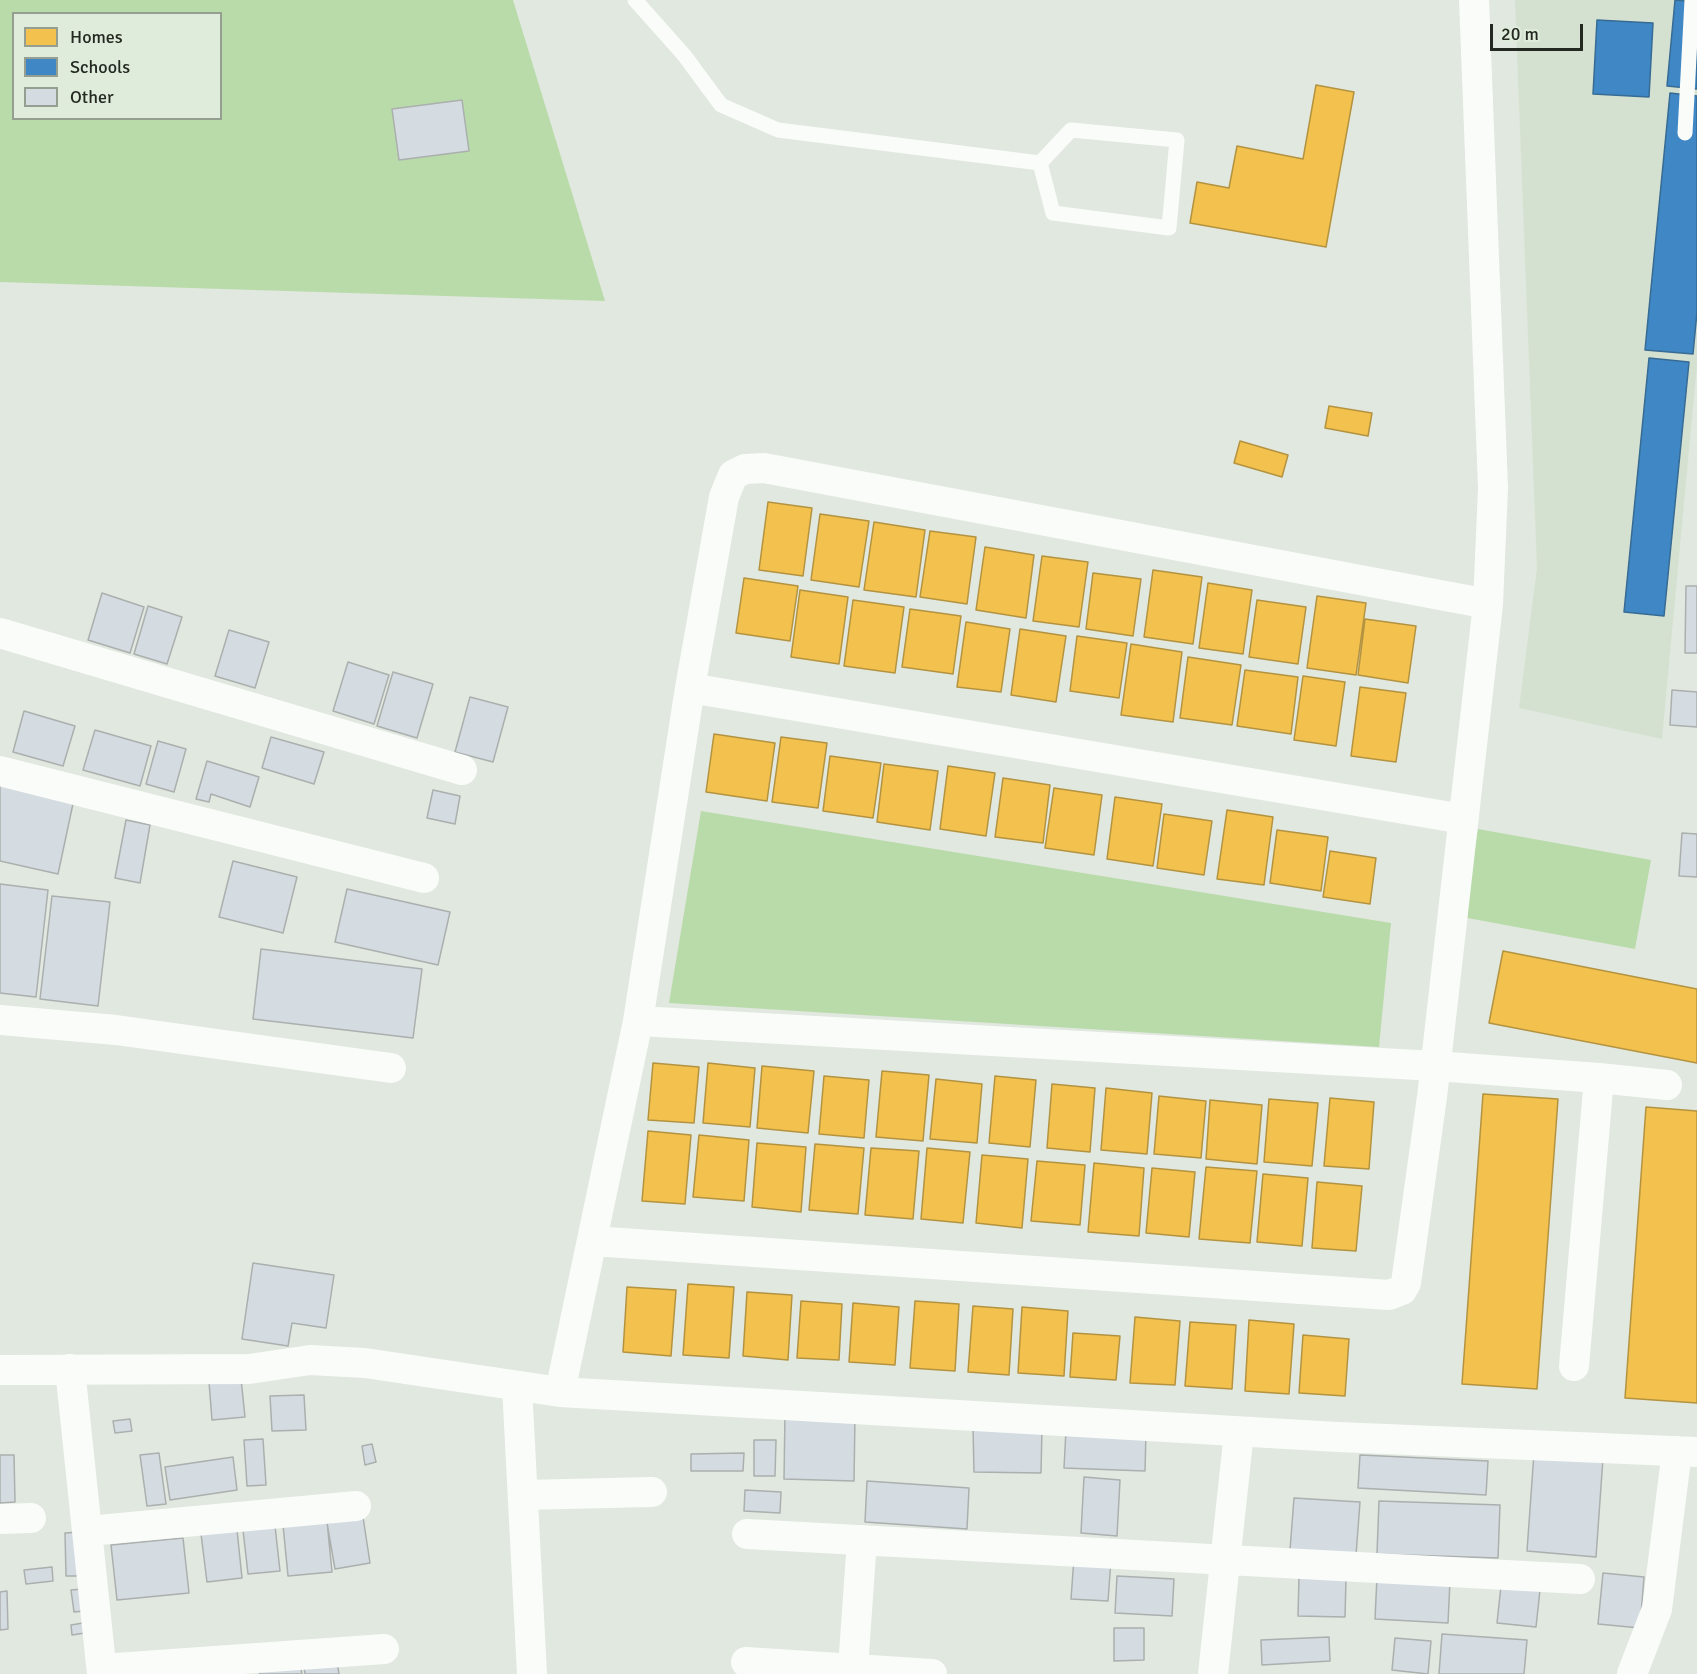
<!DOCTYPE html>
<style>
body{margin:0}
#map{position:relative;width:1697px;height:1674px;overflow:hidden;background:#e1e8df;font-family:Signika,sans-serif}
canvas{display:block}
.legend{position:absolute;left:12px;top:12px;width:210px;height:108px;box-sizing:border-box;background:#e0ecdb;border:2px solid #949e91;margin:0;padding:8px 10px;list-style:none;font-size:18px;color:#232821}
.legend li{display:flex;align-items:center;gap:12px;height:30px}
.legend b{width:30px;border:2px solid #949e91}
.scale{position:absolute;left:1490px;top:24px;width:93px;height:27px;box-sizing:border-box;border:3px solid #232821;border-top:0;padding-left:8px;font-size:18px;line-height:21px;white-space:nowrap;color:#232821;-webkit-text-stroke:4px #e0ecdb;paint-order:stroke}
</style>
<div id="map">
<canvas width="1697" height="1674"></canvas>
<ul class="legend">
<li><b style="height:16px;background:#f2c14e"></b>Homes</li>
<li><b style="height:16px;background:#3f88c5"></b>Schools</li>
<li><b style="height:16px;background:#d4dce2"></b>Other</li>
</ul>
<div class="scale">20 m</div>
</div>
<script>
const ctx = document.querySelector('canvas').getContext('2d');
ctx.lineJoin = 'round';
function paint(path, color) { ctx.fillStyle = color; ctx.fill(path, 'evenodd'); }
function stroke(path, color, width, dash) { ctx.strokeStyle = color; ctx.lineWidth = width; ctx.lineCap = dash ? 'butt' : 'round'; ctx.setLineDash(dash || []); ctx.stroke(path); }
paint(new Path2D(`
 M 1515,0 L 1697,0 L 1697,364 L 1662,739 L 1519,708 L 1537,568 Z`), '#d5e1d0');
paint(new Path2D(`
 M 0,0 L 513,0 L 605,301 L 0,282 ZM 14,14 L 220,14 L 220,118 L 14,118 Z
 M 701,811 L 1391,923 L 1379,1047 L 669,1003 Z
 M 1478,829 L 1651,860 L 1635,949 L 1462,917 Z`), '#b9dbaa');
const homes = new Path2D(`
 M 1316,85 L 1354,92 L 1326,247 L 1190,223 L 1197,182 L 1229,188 L 1237,146 L 1303,159 Z
 M 1329,406 L 1372,413 L 1368,436 L 1325,428 Z
 M 1240,441 L 1288,455 L 1282,477 L 1234,463 Z
 M 768,502 L 812,508 L 803,576 L 759,570 Z
 M 820,514 L 869,521 L 859,587 L 811,580 Z
 M 874,522 L 925,530 L 916,597 L 864,590 Z
 M 930,531 L 976,537 L 967,604 L 920,597 Z
 M 985,547 L 1034,555 L 1026,618 L 976,610 Z
 M 1042,556 L 1088,562 L 1079,627 L 1033,621 Z
 M 1153,570 L 1202,577 L 1193,644 L 1144,637 Z
 M 1093,573 L 1141,579 L 1133,636 L 1086,629 Z
 M 744,578 L 798,586 L 790,641 L 736,633 Z
 M 1208,583 L 1252,590 L 1243,654 L 1199,648 Z
 M 800,590 L 848,597 L 839,664 L 791,657 Z
 M 1317,596 L 1366,603 L 1356,675 L 1307,668 Z
 M 853,600 L 904,607 L 895,673 L 844,666 Z
 M 1257,600 L 1306,607 L 1298,664 L 1249,657 Z
 M 910,609 L 961,616 L 953,674 L 902,667 Z
 M 1365,619 L 1416,626 L 1408,683 L 1358,675 Z
 M 966,622 L 1010,629 L 1001,692 L 957,687 Z
 M 1020,629 L 1066,636 L 1056,702 L 1011,695 Z
 M 1077,636 L 1127,643 L 1119,698 L 1070,691 Z
 M 1131,644 L 1182,652 L 1173,722 L 1121,715 Z
 M 1188,657 L 1241,665 L 1232,725 L 1180,718 Z
 M 1245,670 L 1298,677 L 1291,734 L 1237,726 Z
 M 1303,676 L 1345,682 L 1336,746 L 1294,740 Z
 M 1360,687 L 1406,693 L 1396,762 L 1351,756 Z
 M 714,734 L 775,743 L 767,801 L 706,792 Z
 M 781,737 L 827,743 L 818,808 L 772,802 Z
 M 830,756 L 881,763 L 873,818 L 823,811 Z
 M 884,764 L 938,771 L 930,830 L 877,822 Z
 M 948,766 L 995,773 L 986,836 L 940,829 Z
 M 1003,778 L 1050,785 L 1043,843 L 995,837 Z
 M 1054,788 L 1102,795 L 1094,855 L 1045,848 Z
 M 1115,797 L 1162,804 L 1153,866 L 1107,859 Z
 M 1227,810 L 1273,817 L 1264,885 L 1217,879 Z
 M 1164,814 L 1212,821 L 1204,875 L 1157,868 Z
 M 1277,830 L 1328,837 L 1321,891 L 1270,883 Z
 M 1330,851 L 1376,858 L 1370,904 L 1323,897 Z
 M 1503,951 L 1697,989 L 1697,1063 L 1489,1023 Z
 M 653,1063 L 699,1067 L 694,1123 L 648,1120 Z
 M 708,1063 L 755,1068 L 750,1127 L 703,1123 Z
 M 762,1066 L 814,1071 L 808,1133 L 757,1128 Z
 M 882,1071 L 929,1075 L 923,1141 L 876,1137 Z
 M 824,1076 L 869,1080 L 864,1138 L 819,1134 Z
 M 995,1076 L 1036,1080 L 1030,1147 L 989,1143 Z
 M 936,1079 L 982,1084 L 977,1143 L 930,1139 Z
 M 1052,1084 L 1095,1088 L 1090,1152 L 1047,1148 Z
 M 1106,1088 L 1152,1093 L 1147,1154 L 1101,1150 Z
 M 1483,1094 L 1558,1099 L 1537,1389 L 1462,1384 Z
 M 1159,1096 L 1206,1101 L 1201,1158 L 1154,1154 Z
 M 1330,1098 L 1374,1102 L 1369,1169 L 1324,1166 Z
 M 1269,1099 L 1318,1103 L 1312,1166 L 1264,1162 Z
 M 1210,1100 L 1262,1105 L 1257,1164 L 1206,1159 Z
 M 1646,1107 L 1697,1111 L 1697,1403 L 1625,1398 Z
 M 648,1131 L 691,1135 L 685,1204 L 642,1201 Z
 M 699,1135 L 749,1140 L 744,1201 L 693,1197 Z
 M 757,1143 L 806,1147 L 801,1212 L 752,1207 Z
 M 815,1144 L 864,1148 L 858,1214 L 809,1210 Z
 M 871,1148 L 919,1151 L 913,1219 L 865,1215 Z
 M 927,1148 L 970,1152 L 963,1223 L 921,1219 Z
 M 982,1155 L 1028,1159 L 1022,1228 L 976,1223 Z
 M 1037,1161 L 1085,1165 L 1080,1225 L 1031,1221 Z
 M 1094,1163 L 1144,1168 L 1139,1236 L 1088,1232 Z
 M 1206,1167 L 1257,1171 L 1250,1243 L 1199,1239 Z
 M 1152,1168 L 1195,1172 L 1189,1237 L 1146,1233 Z
 M 1263,1174 L 1308,1178 L 1302,1246 L 1257,1242 Z
 M 1317,1182 L 1362,1186 L 1356,1251 L 1312,1248 Z
 M 688,1284 L 734,1287 L 729,1358 L 683,1355 Z
 M 627,1287 L 676,1290 L 671,1356 L 623,1352 Z
 M 747,1292 L 792,1295 L 788,1360 L 743,1356 Z
 M 801,1301 L 842,1304 L 839,1360 L 797,1358 Z
 M 915,1301 L 959,1304 L 955,1371 L 910,1368 Z
 M 853,1303 L 899,1307 L 895,1365 L 849,1362 Z
 M 973,1306 L 1013,1309 L 1009,1375 L 968,1372 Z
 M 1022,1307 L 1068,1311 L 1064,1376 L 1018,1373 Z
 M 1135,1317 L 1180,1321 L 1175,1385 L 1130,1383 Z
 M 1249,1320 L 1294,1324 L 1289,1394 L 1245,1391 Z
 M 1190,1322 L 1236,1325 L 1232,1389 L 1185,1386 Z
 M 1073,1333 L 1120,1336 L 1116,1380 L 1070,1377 Z
 M 1303,1335 L 1349,1339 L 1345,1396 L 1299,1393 Z`);
paint(homes, '#f2c14e');
stroke(homes, '#b49340', 1.5);
const schools = new Path2D(`
 M 1675,0 L 1697,2 L 1697,89 L 1667,86 Z
 M 1597,20 L 1653,23 L 1649,97 L 1593,94 Z
 M 1670,93 L 1697,96 L 1697,312 L 1693,354 L 1645,350 Z
 M 1649,358 L 1689,362 L 1664,616 L 1624,612 Z`);
paint(schools, '#3f88c5');
stroke(schools, '#376b94', 1.5);
const building = new Path2D(`
 M 462,100 L 469,151 L 399,160 L 392,109 Z
 M 1686,586 L 1697,586 L 1697,653 L 1685,653 Z
 M 102,593 L 144,607 L 130,653 L 88,640 Z
 M 148,606 L 182,617 L 167,664 L 134,654 Z
 M 229,630 L 269,642 L 255,688 L 215,676 Z
 M 348,662 L 389,675 L 374,724 L 333,711 Z
 M 393,672 L 433,684 L 417,738 L 377,726 Z
 M 1672,690 L 1697,692 L 1697,727 L 1670,725 Z
 M 470,697 L 508,707 L 493,762 L 455,752 Z
 M 24,711 L 75,726 L 63,766 L 13,752 Z
 M 95,730 L 151,746 L 140,786 L 83,770 Z
 M 271,737 L 324,752 L 314,784 L 262,768 Z
 M 158,741 L 186,749 L 174,792 L 146,784 Z
 M 207,761 L 259,777 L 250,807 L 211,794 L 209,802 L 196,799 Z
 M 0,783 L 74,799 L 58,874 L 0,861 Z
 M 433,790 L 460,796 L 455,824 L 427,818 Z
 M 126,820 L 150,825 L 140,883 L 115,878 Z
 M 1682,833 L 1697,834 L 1697,877 L 1679,876 Z
 M 233,861 L 297,877 L 283,933 L 219,917 Z
 M 0,884 L 48,890 L 36,997 L 0,993 Z
 M 347,889 L 450,912 L 438,965 L 335,942 Z
 M 52,896 L 110,902 L 98,1006 L 40,999 Z
 M 261,949 L 422,969 L 413,1038 L 253,1019 Z
 M 253,1263 L 334,1275 L 326,1328 L 292,1323 L 288,1346 L 242,1339 Z
 M 241,1379 L 245,1417 L 212,1420 L 209,1382 Z
 M 304,1395 L 306,1430 L 272,1431 L 270,1396 Z
 M 785,1414 L 855,1416 L 854,1481 L 784,1479 Z
 M 130,1419 L 132,1431 L 115,1433 L 113,1421 Z
 M 973,1427 L 1042,1428 L 1041,1473 L 974,1472 Z
 M 1066,1430 L 1146,1432 L 1145,1471 L 1064,1468 Z
 M 263,1439 L 266,1485 L 247,1486 L 244,1440 Z
 M 754,1440 L 776,1440 L 775,1476 L 754,1476 Z
 M 372,1444 L 376,1462 L 365,1465 L 362,1446 Z
 M 159,1453 L 166,1504 L 147,1506 L 140,1455 Z
 M 744,1453 L 743,1471 L 691,1471 L 691,1454 Z
 M 1534,1453 L 1603,1458 L 1596,1557 L 1527,1551 Z
 M 0,1455 L 14,1455 L 15,1502 L 0,1503 Z
 M 1360,1455 L 1488,1461 L 1486,1495 L 1358,1488 Z
 M 233,1457 L 237,1490 L 170,1500 L 165,1467 Z
 M 1084,1477 L 1120,1480 L 1117,1536 L 1081,1533 Z
 M 867,1481 L 969,1488 L 967,1529 L 865,1522 Z
 M 745,1490 L 781,1492 L 780,1513 L 744,1511 Z
 M 1294,1498 L 1360,1502 L 1356,1555 L 1290,1550 Z
 M 1379,1501 L 1500,1505 L 1498,1558 L 1377,1554 Z
 M 363,1517 L 370,1563 L 335,1569 L 327,1523 Z
 M 327,1521 L 332,1572 L 288,1576 L 283,1525 Z
 M 275,1526 L 280,1571 L 248,1574 L 243,1530 Z
 M 237,1530 L 242,1578 L 207,1582 L 201,1534 Z
 M 80,1532 L 81,1576 L 66,1576 L 65,1533 Z
 M 183,1538 L 189,1593 L 117,1600 L 111,1545 Z
 M 1074,1558 L 1111,1560 L 1108,1601 L 1071,1599 Z
 M 52,1567 L 53,1581 L 26,1584 L 24,1570 Z
 M 1603,1573 L 1644,1577 L 1640,1628 L 1598,1624 Z
 M 1117,1576 L 1174,1579 L 1172,1616 L 1115,1613 Z
 M 1299,1577 L 1346,1578 L 1345,1617 L 1298,1616 Z
 M 1377,1577 L 1450,1581 L 1448,1623 L 1375,1619 Z
 M 1501,1586 L 1540,1590 L 1536,1627 L 1497,1623 Z
 M 82,1589 L 84,1611 L 74,1612 L 71,1590 Z
 M 7,1591 L 8,1629 L 0,1630 L 0,1592 Z
 M 83,1623 L 85,1633 L 72,1635 L 71,1625 Z
 M 1114,1628 L 1144,1628 L 1144,1660 L 1114,1661 Z
 M 1442,1634 L 1527,1640 L 1524,1674 L 1439,1674 Z
 M 1329,1637 L 1330,1661 L 1262,1665 L 1261,1640 Z
 M 1395,1638 L 1431,1641 L 1428,1674 L 1392,1670 Z
 M 337,1661 L 339,1674 L 305,1674 L 304,1667 Z
 M 300,1664 L 302,1674 L 260,1674 L 259,1670 Z`);
paint(building, '#d4dce2');
stroke(building, '#abafae', 1.5);
stroke(new Path2D(`
 M 635,0 L 684,55 L 721,105 L 778,130 L 1040,163
 M 1071,130 L 1177,140 L 1169,228 L 1053,213 L 1040,163 Z
 M 1685,133 L 1692,0`), '#fafcfa', 15);
stroke(new Path2D(`
 M 1474,0 L 1493,488 L 1488,604
 M 0,633 L 462,770
 M 690,688 L 1463,819
 M 0,771 L 424,878
 M 0,1020 L 116,1030 L 391,1068
 M 638,1021 L 1435,1066 L 1599,1078 L 1574,1366
 M 1599,1078 L 1667,1085
 M 70,1369 L 102,1674
 M 0,1370 L 249,1369 L 310,1360 L 365,1363 L 560,1392 L 1338,1437 L 1697,1452
 M 517,1386 L 532,1674
 M 560,1392 L 638,1021 L 690,688 L 724,497 L 733,475 L 745,469 L 764,468 L 1488,604 L 1432,1097 L 1406,1283 L 1402,1290 L 1389,1295 L 592,1241
 M 523,1495 L 652,1492
 M 0,1519 L 31,1518
 M 88,1531 L 356,1506
 M 747,1534 L 1580,1579
 M 746,1662 L 932,1674
 M 853,1668 L 862,1540
 M 102,1669 L 384,1649
 M 1213,1674 L 1239,1432
 M 1632,1674 L 1657,1609 L 1677,1451`), '#fafcfa', 30);
</script>
